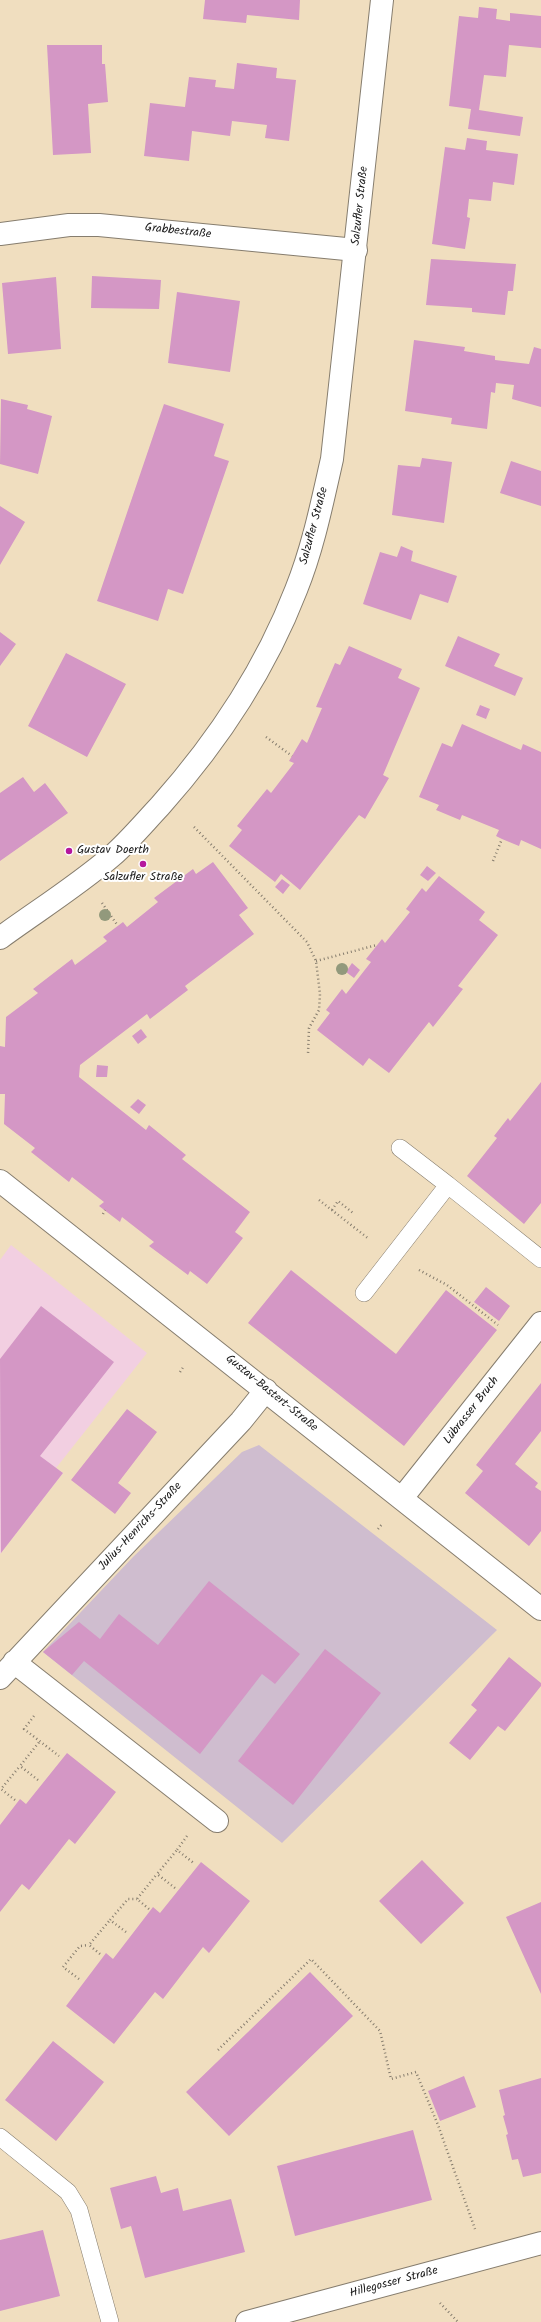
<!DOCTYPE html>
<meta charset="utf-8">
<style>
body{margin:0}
canvas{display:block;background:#f0debf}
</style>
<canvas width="541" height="2322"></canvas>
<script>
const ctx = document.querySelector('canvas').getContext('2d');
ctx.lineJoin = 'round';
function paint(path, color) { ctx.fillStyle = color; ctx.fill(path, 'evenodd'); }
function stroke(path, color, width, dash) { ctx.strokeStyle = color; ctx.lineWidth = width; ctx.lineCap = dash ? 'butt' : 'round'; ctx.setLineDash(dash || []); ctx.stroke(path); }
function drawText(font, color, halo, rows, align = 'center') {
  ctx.font = font + ' Kalam,sans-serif'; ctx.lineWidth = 4; ctx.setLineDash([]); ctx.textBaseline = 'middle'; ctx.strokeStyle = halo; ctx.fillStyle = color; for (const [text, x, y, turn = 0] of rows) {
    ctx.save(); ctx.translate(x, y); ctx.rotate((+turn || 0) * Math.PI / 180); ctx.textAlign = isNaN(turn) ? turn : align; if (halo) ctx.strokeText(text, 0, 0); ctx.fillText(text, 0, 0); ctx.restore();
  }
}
paint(new Path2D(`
 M 11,1245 L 147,1353 L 56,1468 L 63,1473 L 0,1554 L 0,1260 Z`), '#f2cfe1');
paint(new Path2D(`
 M 259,1445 L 497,1630 L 282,1843 L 43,1652 L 133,1557 L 242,1452 Z`), '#cfbdcf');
paint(new Path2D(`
 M 205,0 L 300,0 L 299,20 L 247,15 L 246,23 L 203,19 Z
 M 479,7 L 497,9 L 496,19 L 510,21 L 510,13 L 541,16 L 541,48 L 509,45 L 506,77 L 484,75 L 479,110 L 523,117 L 520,136 L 468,129 L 471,109 L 449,106 L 459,16 L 478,18 Z
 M 47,45 L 102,45 L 102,64 L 105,64 L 108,102 L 88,104 L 91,153 L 53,155 Z
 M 237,63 L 277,68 L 276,78 L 296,80 L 289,141 L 265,138 L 267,125 L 232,121 L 230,136 L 192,131 L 189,161 L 144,156 L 150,103 L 185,107 L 189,77 L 216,80 L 215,87 L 234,89 Z
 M 467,138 L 487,141 L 486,150 L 518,154 L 514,185 L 493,182 L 491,201 L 469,199 L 467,217 L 470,218 L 465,249 L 432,244 L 445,147 L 465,150 Z
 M 431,259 L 516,264 L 513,291 L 508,291 L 505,315 L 472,312 L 472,308 L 426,305 Z
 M 92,276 L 161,280 L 159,309 L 91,308 Z
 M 56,277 L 61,349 L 8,354 L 2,283 Z
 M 177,292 L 240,301 L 230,372 L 168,363 Z
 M 414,340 L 465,347 L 464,351 L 495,356 L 495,360 L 529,364 L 534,347 L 541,349 L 541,407 L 512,399 L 514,385 L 496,383 L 495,393 L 491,392 L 487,429 L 451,424 L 452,418 L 405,411 Z
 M 1,399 L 28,405 L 27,409 L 52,416 L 38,474 L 0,464 Z
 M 164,404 L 224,424 L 214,456 L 229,461 L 183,594 L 168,589 L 158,621 L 97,601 Z
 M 422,458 L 452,462 L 444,523 L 392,515 L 398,465 L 420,467 Z
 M 511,461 L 541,471 L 541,506 L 500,493 Z
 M 0,506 L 25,522 L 0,565 Z
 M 401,546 L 413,551 L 411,561 L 457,576 L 448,603 L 420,594 L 411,620 L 363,604 L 380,552 L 397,557 Z
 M 0,632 L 16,644 L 0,666 Z
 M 458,636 L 500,654 L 494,666 L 523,678 L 515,696 L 445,666 Z
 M 349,646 L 402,669 L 398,678 L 420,688 L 383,775 L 389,778 L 365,819 L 359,815 L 300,890 L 281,874 L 275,882 L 229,846 L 242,830 L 237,826 L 267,789 L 271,793 L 294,763 L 289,761 L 302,739 L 307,743 L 322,708 L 316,707 L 335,663 L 340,665 Z
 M 66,653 L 126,684 L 87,757 L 28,726 Z
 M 480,705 L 490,709 L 486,719 L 476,715 Z
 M 462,724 L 521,750 L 523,744 L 541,752 L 541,849 L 521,840 L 519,846 L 502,839 L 496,836 L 499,830 L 462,815 L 460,820 L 436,810 L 439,805 L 419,797 L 442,743 L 452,747 Z
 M 23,777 L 34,792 L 45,783 L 68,813 L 0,861 L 0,793 Z
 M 213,862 L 248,908 L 239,915 L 254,934 L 185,986 L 188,990 L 150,1019 L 147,1014 L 80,1065 L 79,1077 L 146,1130 L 149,1125 L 186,1155 L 182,1159 L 250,1212 L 235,1232 L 243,1238 L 207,1284 L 190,1271 L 188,1275 L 149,1246 L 154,1242 L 122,1217 L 120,1222 L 99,1206 L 104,1202 L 72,1177 L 69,1182 L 31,1152 L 35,1148 L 4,1124 L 5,1094 L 0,1094 L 0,1046 L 5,1047 L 6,1017 L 38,993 L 33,989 L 72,959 L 75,965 L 107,941 L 103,937 L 123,922 L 127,927 L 158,902 L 154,898 L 193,869 L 196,874 Z
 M 427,866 L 436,873 L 428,881 L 420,875 Z
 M 439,876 L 485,912 L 479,920 L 498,935 L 458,986 L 463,989 L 433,1027 L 429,1022 L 389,1073 L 369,1058 L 363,1066 L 317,1030 L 330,1013 L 326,1010 L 342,989 L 346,994 L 371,962 L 366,959 L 382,939 L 385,943 L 410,912 L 406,909 L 422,888 L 426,892 Z
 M 282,879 L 290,885 L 283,894 L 275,887 Z
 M 352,963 L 360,970 L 354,978 L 346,972 Z
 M 141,1029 L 147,1037 L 138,1044 L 132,1036 Z
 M 97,1065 L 108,1066 L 107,1077 L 96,1077 Z
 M 541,1082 L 541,1203 L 524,1224 L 467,1176 L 497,1138 L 494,1136 L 508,1118 L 510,1121 Z
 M 138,1099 L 146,1105 L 139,1114 L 130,1107 Z
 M 291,1270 L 396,1354 L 446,1290 L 497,1330 L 404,1446 L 248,1323 Z
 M 486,1287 L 510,1306 L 499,1321 L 474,1302 Z
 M 41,1306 L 114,1362 L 40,1456 L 63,1473 L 1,1553 L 0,1359 Z
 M 541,1383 L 541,1431 L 515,1464 L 538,1483 L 535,1487 L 541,1491 L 541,1531 L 529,1546 L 465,1493 L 483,1471 L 476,1465 Z
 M 127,1409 L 157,1432 L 118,1483 L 131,1493 L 115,1514 L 71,1480 Z
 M 209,1581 L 300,1654 L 275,1684 L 262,1674 L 200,1754 L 84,1661 L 72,1675 L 43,1652 L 79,1622 L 100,1639 L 119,1614 L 158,1645 Z
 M 325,1649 L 381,1693 L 293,1805 L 238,1761 Z
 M 509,1657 L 541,1683 L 541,1686 L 505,1731 L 498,1726 L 470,1760 L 449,1743 L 477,1710 L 471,1705 Z
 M 67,1753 L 116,1792 L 75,1844 L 69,1839 L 29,1890 L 22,1884 L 0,1912 L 0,1825 L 20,1799 L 26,1804 Z
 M 422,1860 L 464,1903 L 421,1944 L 379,1901 Z
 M 201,1862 L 250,1901 L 209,1953 L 203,1947 L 163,1999 L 155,1992 L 114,2044 L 66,2006 L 106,1953 L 113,1959 L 153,1907 L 160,1913 Z
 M 541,1902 L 541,1994 L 506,1917 Z
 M 310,1972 L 353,2016 L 229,2136 L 186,2092 Z
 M 53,2041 L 104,2082 L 56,2141 L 5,2100 Z
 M 464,2076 L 476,2107 L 440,2121 L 428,2091 Z
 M 541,2078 L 541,2173 L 523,2177 L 518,2159 L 512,2160 L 506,2135 L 508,2134 L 503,2116 L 505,2115 L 499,2090 Z
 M 413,2130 L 432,2200 L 295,2236 L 277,2166 Z
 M 156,2176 L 161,2193 L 178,2188 L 183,2211 L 231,2199 L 245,2252 L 145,2278 L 131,2226 L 121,2229 L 110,2188 Z
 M 43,2230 L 60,2296 L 0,2311 L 0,2240 Z`), '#d497c5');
const service = new Path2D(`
 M 448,1185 L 541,1259
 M 364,1293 L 448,1185 L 400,1148
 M 0,2137 L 68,2192 L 79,2210 L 110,2322`);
const minor = new Path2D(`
 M 0,234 L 69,225 L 99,225 L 356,250
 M 0,1181 L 541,1609
 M 402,1498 L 541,1323
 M 14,1662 L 217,1821
 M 0,1678 L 241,1421 L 266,1390
 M 247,2322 L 541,2243`);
const tertiary = new Path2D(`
 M 0,938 C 37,911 77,886 112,856 C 129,841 144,823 160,806 C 217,742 265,670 296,590 C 313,548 322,503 332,459 L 382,0`);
stroke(service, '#867d6e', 18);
stroke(minor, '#867d6e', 24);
stroke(tertiary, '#867d6e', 24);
stroke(new Path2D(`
 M 266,737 L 292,756
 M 194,827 L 307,942 L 316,961 L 320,994 L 319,1010 L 309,1028 L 308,1054
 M 493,861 L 502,839
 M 102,903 L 118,926
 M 316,961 L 377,945
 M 319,1200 L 369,1239
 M 332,1210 L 338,1201 L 353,1213
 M 103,1214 L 105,1210
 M 419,1270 L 447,1285 L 498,1325
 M 180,1372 L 184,1366
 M 378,1529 L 383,1523
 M 34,1716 L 24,1729 L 59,1756
 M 38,1780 L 20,1766 L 40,1741
 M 15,1800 L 1,1789 L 20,1766
 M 187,1836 L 177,1850 L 195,1864
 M 175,1888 L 157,1874 L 177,1850
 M 149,1909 L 137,1899 L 157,1874
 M 126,1932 L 110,1920 L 128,1899 L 137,1899
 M 100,1954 L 89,1945 L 110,1920
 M 79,1979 L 63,1967 L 80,1946 L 89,1945
 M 218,2050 L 311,1959 L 380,2031 L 391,2079 L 416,2072 L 438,2125 L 475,2229
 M 440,2303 L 458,2322`), '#867d6e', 2.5, [1, 3]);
stroke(service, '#fff', 17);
stroke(minor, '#fff', 22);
stroke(tertiary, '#fff', 22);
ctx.fillStyle = '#92997c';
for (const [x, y] of [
 [105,915],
 [342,969]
]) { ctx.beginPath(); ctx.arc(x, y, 6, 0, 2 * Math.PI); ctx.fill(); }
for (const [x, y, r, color] of [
 [69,851,4,"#b5179e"],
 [143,864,4,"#b5179e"]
]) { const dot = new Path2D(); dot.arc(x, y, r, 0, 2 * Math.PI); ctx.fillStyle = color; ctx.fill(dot); stroke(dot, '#fff', 1.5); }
drawText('12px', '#1c1c1c', '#fff', [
 ["Salzufler Straße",361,206,-84],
 ["Grabbestraße",178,232,6],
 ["Salzufler Straße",315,526,-75],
 ["Gustav-Bastert-Straße",271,1394,39],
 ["Lübrasser Bruch",472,1411,-52],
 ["Julius-Henrichs-Straße",141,1527,-47],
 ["Hillegosser Straße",394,2283,-15]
]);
drawText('12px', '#1c1c1c', '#fff', [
 ["Gustav Doerth",77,851],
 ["Salzufler Straße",143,878,"center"]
], 'left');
</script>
